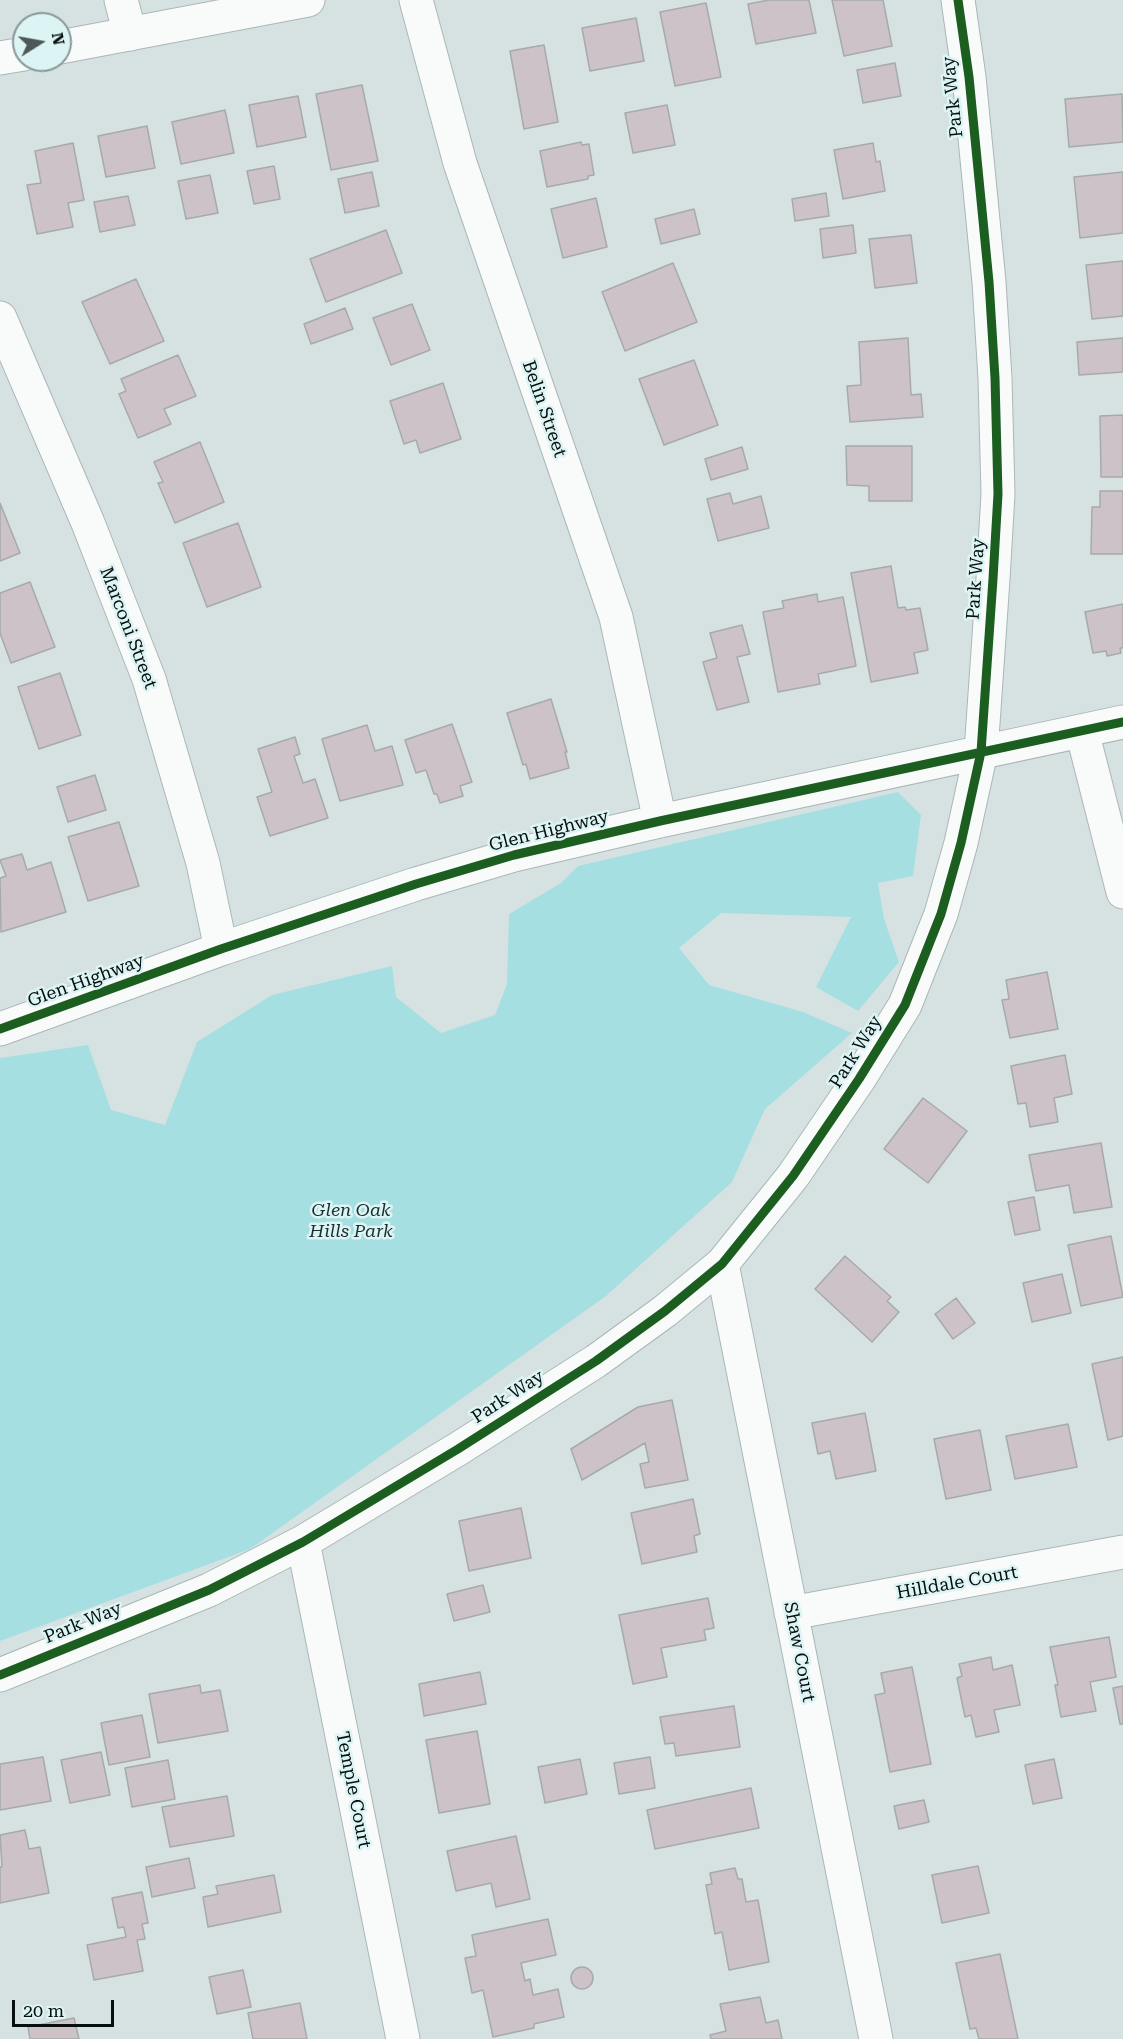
<!DOCTYPE html>
<style>
body{margin:0}
#map{position:relative;width:1123px;height:2039px;overflow:hidden;background:#d6e2e2;font-family:"Roboto Serif",serif}
canvas{display:block}
.north{position:absolute;left:12px;top:12px;width:60px;height:60px;box-sizing:border-box;background:#ddf4f5;border:2px solid #879899;border-radius:50%;rotate:79deg;font-size:16px;font-weight:700;line-height:24px;text-align:center;color:#060e0e}
.north::after{content:'';display:block;margin:auto;width:21px;height:27px;background:#4f5858;clip-path:polygon(50% 0,100% 100%,50% 72%,0 100%)}
.scale{position:absolute;left:12px;top:2000px;width:102px;height:27px;box-sizing:border-box;border:3px solid #060e0e;border-top:0;padding-left:8px;font-size:18px;line-height:21px;white-space:nowrap;color:#060e0e;-webkit-text-stroke:4px #ddf4f5;paint-order:stroke}
</style>
<div id="map">
<canvas width="1123" height="2039"></canvas>
<div class="north">N</div>
<div class="scale">20 m</div>
</div>
<script>
const ctx = document.querySelector('canvas').getContext('2d');
ctx.lineJoin = 'round';
function paint(path, color) { ctx.fillStyle = color; ctx.fill(path, 'evenodd'); }
function stroke(path, color, width, dash) { ctx.strokeStyle = color; ctx.lineWidth = width; ctx.lineCap = dash ? 'butt' : 'round'; ctx.setLineDash(dash || []); ctx.stroke(path); }
function drawText(font, color, halo, rows, align = 'center') {
  ctx.font = font + ' "Roboto Serif",serif'; ctx.lineWidth = 5; ctx.setLineDash([]); ctx.textBaseline = 'middle'; ctx.strokeStyle = halo; ctx.fillStyle = color; for (const [text, x, y, turn = 0] of rows) {
    ctx.save(); ctx.translate(x, y); ctx.rotate((+turn || 0) * Math.PI / 180); ctx.textAlign = isNaN(turn) ? turn : align; if (halo) ctx.strokeText(text, 0, 0); ctx.fillText(text, 0, 0); ctx.restore();
  }
}
paint(new Path2D(`
 M 898,792 L 921,815 L 913,876 L 878,883 L 884,919 L 899,962 L 858,1011 L 816,987 L 851,917 L 721,913 L 679,948 L 709,985 L 803,1012 L 852,1033 L 765,1109 L 732,1182 L 606,1296 L 250,1549 L 0,1641 L 0,1058 L 88,1045 L 111,1110 L 165,1125 L 197,1042 L 272,995 L 392,966 L 396,997 L 441,1033 L 495,1015 L 507,984 L 509,914 L 561,883 L 578,866 Z`), '#a5dfe1');
const building = new Path2D(`
 M 769,0 L 809,0 L 816,33 L 756,44 L 748,4 Z
 M 832,0 L 883,0 L 892,46 L 844,56 Z
 M 706,3 L 721,77 L 675,86 L 660,12 Z
 M 636,18 L 644,61 L 590,71 L 582,28 Z
 M 544,45 L 558,122 L 524,129 L 510,51 Z
 M 895,63 L 901,96 L 863,103 L 857,70 Z
 M 362,85 L 378,161 L 331,170 L 316,94 Z
 M 1122,94 L 1123,142 L 1069,147 L 1065,99 Z
 M 298,96 L 306,137 L 257,147 L 249,105 Z
 M 667,105 L 675,145 L 633,153 L 625,113 Z
 M 225,110 L 234,153 L 181,164 L 172,122 Z
 M 147,126 L 155,168 L 106,177 L 98,136 Z
 M 581,142 L 582,145 L 589,144 L 594,175 L 588,176 L 588,179 L 547,187 L 540,151 Z
 M 73,143 L 84,200 L 68,203 L 73,227 L 37,234 L 27,185 L 41,183 L 35,151 Z
 M 873,143 L 876,162 L 880,161 L 885,191 L 843,199 L 834,150 Z
 M 274,166 L 280,199 L 254,204 L 247,171 Z
 M 372,172 L 379,206 L 345,213 L 338,179 Z
 M 1123,172 L 1123,233 L 1080,238 L 1074,177 Z
 M 210,175 L 218,213 L 186,219 L 178,181 Z
 M 826,193 L 829,216 L 795,221 L 792,199 Z
 M 128,196 L 135,225 L 100,232 L 94,202 Z
 M 596,198 L 607,247 L 563,258 L 551,209 Z
 M 694,209 L 700,234 L 661,244 L 655,219 Z
 M 853,225 L 856,253 L 823,258 L 820,229 Z
 M 386,230 L 402,273 L 326,302 L 310,259 Z
 M 911,235 L 917,283 L 875,288 L 869,239 Z
 M 1123,261 L 1123,316 L 1092,319 L 1086,265 Z
 M 673,263 L 697,322 L 625,351 L 602,292 Z
 M 136,279 L 164,341 L 110,364 L 82,302 Z
 M 412,304 L 430,350 L 391,365 L 373,318 Z
 M 345,308 L 353,329 L 311,344 L 304,324 Z
 M 908,338 L 911,395 L 921,394 L 923,417 L 850,422 L 847,386 L 861,385 L 859,342 Z
 M 1123,338 L 1123,372 L 1079,375 L 1077,342 Z
 M 178,355 L 196,396 L 164,409 L 171,424 L 138,438 L 119,394 L 126,391 L 121,379 Z
 M 694,360 L 718,425 L 664,445 L 639,379 Z
 M 443,383 L 461,439 L 420,453 L 416,440 L 404,444 L 390,401 Z
 M 1123,415 L 1123,477 L 1101,477 L 1100,416 Z
 M 200,442 L 224,502 L 175,523 L 158,483 L 163,482 L 154,462 Z
 M 846,446 L 912,446 L 912,501 L 869,501 L 869,486 L 847,485 Z
 M 742,447 L 748,469 L 711,480 L 705,459 Z
 M 1100,491 L 1123,491 L 1123,554 L 1091,554 L 1092,507 L 1100,507 Z
 M 730,493 L 733,504 L 761,496 L 769,528 L 718,541 L 707,499 Z
 M 0,503 L 20,553 L 0,561 Z
 M 238,523 L 261,587 L 207,607 L 183,543 Z
 M 891,566 L 898,608 L 905,607 L 906,610 L 920,608 L 928,650 L 914,653 L 918,673 L 871,682 L 851,573 Z
 M 30,582 L 55,647 L 11,663 L 0,633 L 0,593 Z
 M 817,594 L 818,602 L 843,597 L 856,666 L 818,674 L 820,684 L 778,692 L 763,612 L 784,608 L 782,601 Z
 M 1123,604 L 1123,648 L 1120,648 L 1121,653 L 1107,656 L 1106,651 L 1093,653 L 1085,612 Z
 M 742,625 L 750,654 L 737,657 L 749,702 L 717,710 L 703,662 L 717,658 L 710,633 Z
 M 60,673 L 81,735 L 39,749 L 18,687 Z
 M 551,699 L 567,752 L 565,752 L 569,768 L 530,779 L 526,764 L 523,765 L 507,713 Z
 M 452,724 L 472,782 L 460,786 L 463,796 L 440,803 L 437,794 L 434,794 L 426,770 L 416,773 L 405,740 Z
 M 367,725 L 375,751 L 392,746 L 403,785 L 340,801 L 322,739 Z
 M 295,737 L 300,754 L 294,756 L 303,783 L 315,779 L 328,818 L 270,836 L 257,797 L 272,792 L 258,749 Z
 M 95,775 L 106,810 L 68,822 L 57,787 Z
 M 119,822 L 139,886 L 88,901 L 68,837 Z
 M 22,854 L 27,870 L 51,862 L 66,912 L 1,932 L 0,878 L 6,876 L 0,860 Z
 M 1047,972 L 1058,1029 L 1010,1038 L 1002,1000 L 1009,999 L 1006,980 Z
 M 1065,1055 L 1072,1094 L 1054,1098 L 1058,1122 L 1030,1127 L 1026,1103 L 1018,1104 L 1011,1066 Z
 M 923,1098 L 967,1131 L 928,1183 L 884,1149 Z
 M 1101,1143 L 1112,1207 L 1074,1213 L 1069,1185 L 1036,1191 L 1029,1155 Z
 M 1034,1197 L 1040,1230 L 1015,1235 L 1008,1202 Z
 M 1111,1236 L 1123,1297 L 1081,1306 L 1068,1245 Z
 M 845,1256 L 891,1297 L 887,1301 L 899,1312 L 872,1342 L 815,1289 Z
 M 1062,1274 L 1071,1313 L 1032,1322 L 1023,1283 Z
 M 956,1298 L 975,1323 L 953,1339 L 935,1314 Z
 M 1123,1357 L 1123,1436 L 1108,1440 L 1092,1364 Z
 M 672,1400 L 688,1480 L 645,1488 L 640,1464 L 649,1462 L 645,1443 L 582,1480 L 571,1449 L 638,1407 Z
 M 865,1413 L 876,1471 L 836,1479 L 830,1451 L 818,1454 L 812,1423 Z
 M 1068,1424 L 1077,1467 L 1015,1479 L 1006,1436 Z
 M 980,1430 L 991,1490 L 946,1499 L 934,1439 Z
 M 693,1499 L 700,1534 L 694,1536 L 697,1552 L 642,1564 L 631,1513 Z
 M 521,1508 L 531,1558 L 469,1571 L 459,1521 Z
 M 483,1585 L 490,1612 L 454,1621 L 447,1594 Z
 M 708,1598 L 714,1628 L 704,1630 L 706,1640 L 661,1648 L 667,1677 L 633,1684 L 619,1615 Z
 M 1109,1637 L 1116,1677 L 1090,1682 L 1096,1711 L 1061,1717 L 1055,1685 L 1058,1685 L 1050,1647 Z
 M 991,1657 L 993,1670 L 1012,1665 L 1020,1705 L 994,1710 L 999,1732 L 976,1737 L 971,1715 L 965,1717 L 957,1678 L 962,1676 L 959,1664 Z
 M 912,1667 L 931,1764 L 890,1772 L 875,1695 L 885,1693 L 881,1673 Z
 M 480,1672 L 486,1704 L 424,1716 L 419,1684 Z
 M 200,1685 L 201,1693 L 220,1690 L 228,1731 L 158,1743 L 149,1694 Z
 M 1123,1686 L 1123,1724 L 1120,1724 L 1113,1688 Z
 M 734,1706 L 740,1747 L 676,1756 L 674,1743 L 665,1744 L 660,1717 Z
 M 142,1715 L 150,1757 L 109,1765 L 101,1723 Z
 M 477,1731 L 490,1804 L 439,1813 L 426,1740 Z
 M 101,1752 L 110,1795 L 70,1803 L 61,1760 Z
 M 43,1757 L 51,1801 L 0,1810 L 0,1764 Z
 M 650,1757 L 655,1788 L 619,1794 L 614,1763 Z
 M 580,1759 L 587,1794 L 545,1803 L 538,1767 Z
 M 1054,1759 L 1062,1798 L 1033,1804 L 1025,1765 Z
 M 168,1760 L 175,1799 L 132,1807 L 125,1768 Z
 M 751,1788 L 759,1828 L 655,1849 L 647,1810 Z
 M 227,1796 L 234,1836 L 170,1847 L 162,1807 Z
 M 924,1800 L 929,1822 L 899,1829 L 894,1806 Z
 M 25,1830 L 29,1849 L 40,1847 L 49,1893 L 0,1903 L 0,1867 L 2,1867 L 0,1835 Z
 M 516,1836 L 530,1899 L 496,1907 L 491,1883 L 456,1891 L 447,1851 Z
 M 189,1858 L 195,1888 L 152,1897 L 146,1867 Z
 M 978,1866 L 989,1913 L 942,1923 L 932,1875 Z
 M 735,1868 L 738,1879 L 742,1879 L 746,1902 L 758,1900 L 769,1962 L 729,1970 L 722,1932 L 715,1934 L 706,1885 L 712,1884 L 710,1873 Z
 M 274,1875 L 281,1912 L 208,1927 L 203,1897 L 218,1894 L 216,1886 Z
 M 142,1892 L 148,1923 L 142,1924 L 145,1939 L 137,1940 L 143,1971 L 94,1980 L 87,1945 L 126,1937 L 124,1927 L 118,1928 L 112,1898 Z
 M 548,1919 L 556,1955 L 521,1963 L 525,1981 L 530,1979 L 533,1995 L 558,1989 L 564,2017 L 534,2024 L 534,2028 L 493,2037 L 483,1990 L 472,1993 L 465,1958 L 476,1956 L 472,1935 Z
 M 1000,1954 L 1018,2039 L 979,2039 L 976,2028 L 970,2029 L 956,1963 Z
 M571 1978a11 11 0 1 1 22 0a11 11 0 1 1-22 0Z
 M 243,1970 L 251,2007 L 217,2014 L 209,1977 Z
 M 760,1997 L 766,2023 L 778,2020 L 782,2039 L 711,2039 L 710,2035 L 726,2031 L 720,2004 Z
 M 300,2003 L 307,2039 L 253,2039 L 248,2013 Z
 M 74,2018 L 79,2039 L 30,2039 L 28,2027 Z`);
paint(building, '#ccc2c8');
stroke(building, '#a7aaab', 1.5);
const street = new Path2D(`
 M 121,0 L 130,34
 M 416,0 L 460,163 L 616,617 L 660,821
 M 0,318 L 88,523 L 149,679 L 203,863 L 221,949
 M 1082,731 L 1123,892
 M 0,1029 L 221,949 L 416,884 L 514,855 L 660,821 L 1123,722
 M 722,1264 L 876,2039
 M 303,1542 L 403,2039
 M 791,1613 L 1123,1552
 M 0,1675 L 209,1590 L 303,1542 L 458,1449 L 596,1361 L 665,1311 L 722,1264 L 793,1176 L 859,1079 L 905,1005 L 941,914 L 961,843 L 981,752 L 993,579 L 998,494 L 995,378 L 989,282 L 969,77 L 958,0`);
const secondary = new Path2D(`
 M 60,47 L 308,0
 M 0,58 L 24,54`);
stroke(street, '#acb6b6', 35);
stroke(secondary, '#acb6b6', 35);
stroke(street, '#f9fbfb', 33);
stroke(secondary, '#f9fbfb', 33);
stroke(new Path2D(`
 M 0,1029 L 221,949 L 416,884 L 514,855 L 660,821 L 1123,722
 M 0,1675 L 209,1590 L 303,1542 L 458,1449 L 596,1361 L 665,1311 L 722,1264 L 793,1176 L 859,1079 L 905,1005 L 941,914 L 961,843 L 981,752 L 993,579 L 998,494 L 995,378 L 989,282 L 969,77 L 958,0`), '#1b5e20', 9);
drawText('18px', '#060e0e', '#ddf4f5', [
 ["Park Way",953,97,-96],
 ["Belin Street",544,409,71],
 ["Park Way",976,579,-86],
 ["Marconi Street",128,628,69],
 ["Glen Highway",549,831,-14],
 ["Glen Highway",86,981,-20],
 ["Park Way",856,1052,-58],
 ["Park Way",508,1397,-33],
 ["Hilldale Court",957,1583,-10],
 ["Park Way",83,1623,-22],
 ["Shaw Court",799,1652,79],
 ["Temple Court",353,1790,79]
]);
drawText('italic 18px', '#192e2f', '#ddf4f5', [
 ["Glen Oak",351,1211],
 ["Hills Park",351,1232]
]);
</script>
